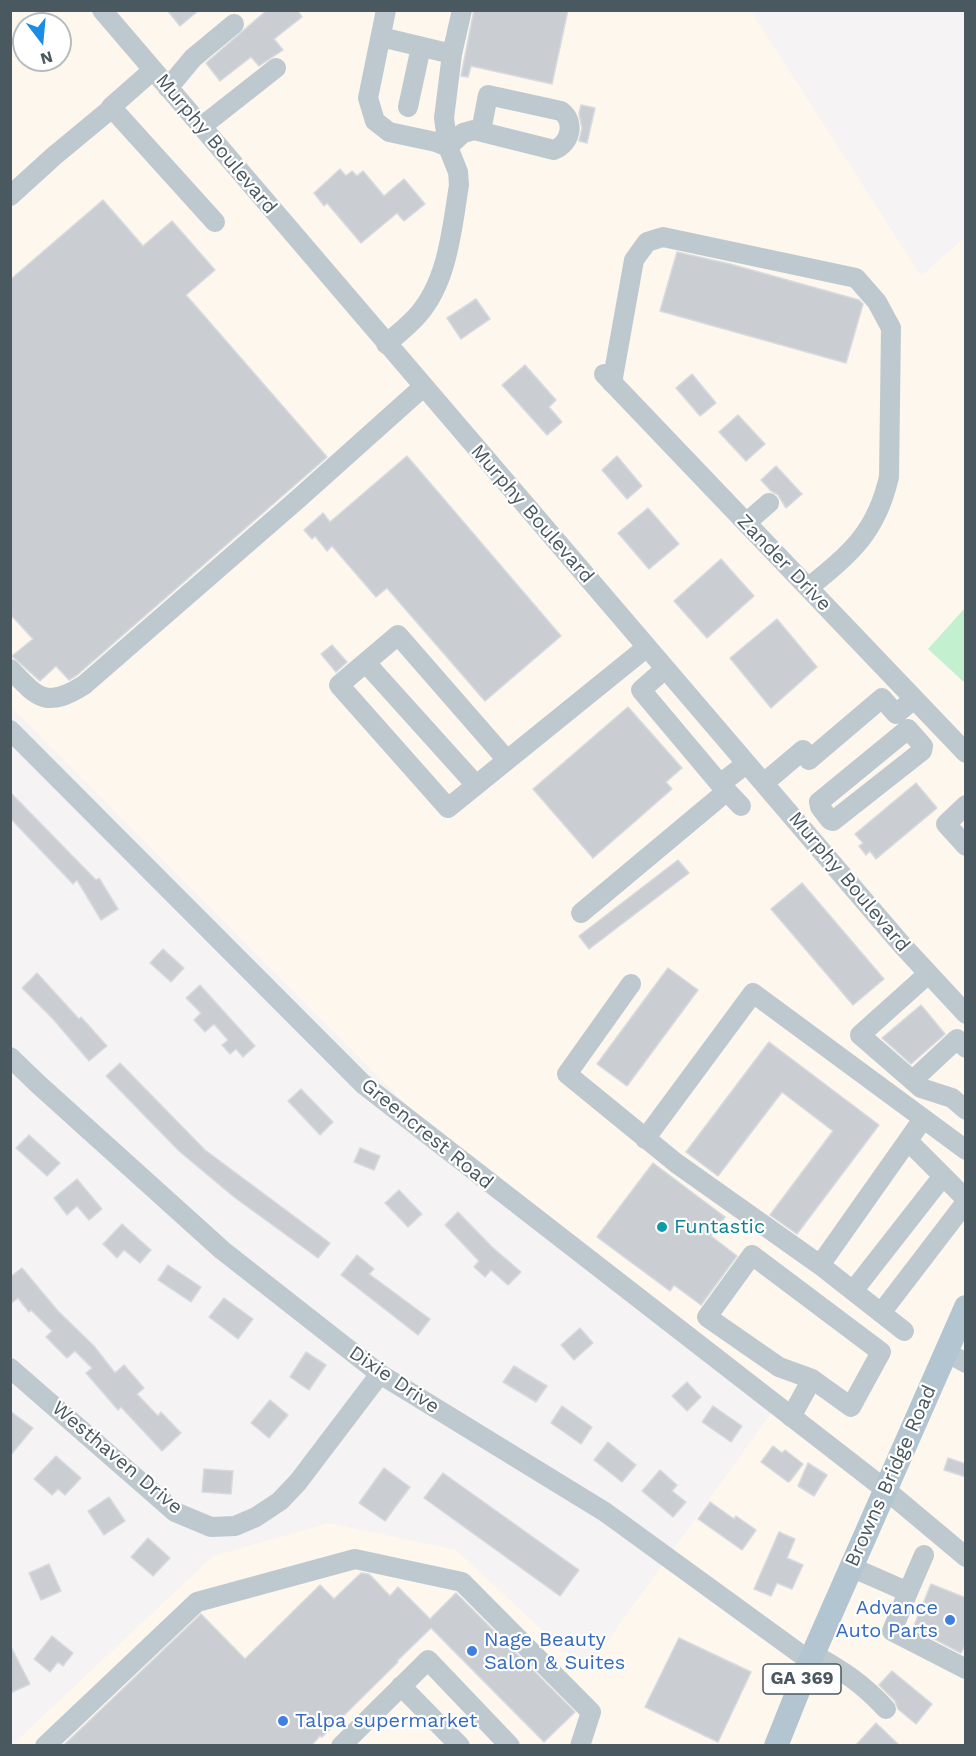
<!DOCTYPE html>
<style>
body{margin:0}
#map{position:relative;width:976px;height:1756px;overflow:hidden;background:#f5f3f3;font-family:"Work Sans",sans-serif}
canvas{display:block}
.frame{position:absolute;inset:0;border:12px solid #4a5960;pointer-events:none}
.north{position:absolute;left:12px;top:12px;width:60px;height:60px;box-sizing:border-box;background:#fff;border:2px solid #b7bdbf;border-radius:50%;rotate:164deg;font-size:16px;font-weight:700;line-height:24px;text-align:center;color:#4a5960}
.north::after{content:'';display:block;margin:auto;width:21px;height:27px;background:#1b8de6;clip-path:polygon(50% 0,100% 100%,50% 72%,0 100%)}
</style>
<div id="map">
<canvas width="976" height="1756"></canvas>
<div class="frame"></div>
<div class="north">N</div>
</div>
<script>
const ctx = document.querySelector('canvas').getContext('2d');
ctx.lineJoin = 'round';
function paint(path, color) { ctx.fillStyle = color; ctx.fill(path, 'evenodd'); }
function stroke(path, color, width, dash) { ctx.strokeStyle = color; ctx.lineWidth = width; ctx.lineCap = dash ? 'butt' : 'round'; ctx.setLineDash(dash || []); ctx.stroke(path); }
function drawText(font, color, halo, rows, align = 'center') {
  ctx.font = font + ' "Work Sans",sans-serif'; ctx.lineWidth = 4.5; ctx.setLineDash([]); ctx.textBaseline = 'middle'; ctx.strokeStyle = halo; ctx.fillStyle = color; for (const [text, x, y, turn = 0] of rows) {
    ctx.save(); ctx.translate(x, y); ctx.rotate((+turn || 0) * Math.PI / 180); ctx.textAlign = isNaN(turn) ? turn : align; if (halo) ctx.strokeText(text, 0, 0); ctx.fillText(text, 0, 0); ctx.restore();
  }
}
paint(new Path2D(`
 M 11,11 L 751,11 L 921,276 L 965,237 L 965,1745 L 12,1745 L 213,1556 L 329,1523 L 456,1550 L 586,1671 L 774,1409 L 429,1128 L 11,707 ZM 24,24 L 60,24 L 60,60 L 24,60 Z`), '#fdf7ee');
paint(new Path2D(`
 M 965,608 L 965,683 L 928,649 Z`), '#c3f0cf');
const building = new Path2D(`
 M 167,10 L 199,10 L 180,26 Z
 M 267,10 L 297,10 L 302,17 L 274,39 L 283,50 L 259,66 L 251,57 L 220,81 L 206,63 Z
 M 474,10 L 568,10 L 552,84 L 471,66 L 468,77 L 461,76 Z
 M 581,105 L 595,108 L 587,143 L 579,141 L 582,128 L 579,114 Z
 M 340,169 L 346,176 L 352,171 L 357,176 L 363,171 L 384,196 L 404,179 L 425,204 L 404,221 L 397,213 L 361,243 L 327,203 L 324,206 L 314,193 Z
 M 103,200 L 143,246 L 172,221 L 215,270 L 186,295 L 327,457 L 77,675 L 69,680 L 56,666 L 40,681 L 12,656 L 33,639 L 10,614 L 10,280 Z
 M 677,252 L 730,264 L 859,300 L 863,304 L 846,363 L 660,311 Z
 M 476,299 L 490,319 L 461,339 L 447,318 Z
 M 525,365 L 556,400 L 549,407 L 562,422 L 547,435 L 502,385 Z
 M 692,374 L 716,403 L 700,416 L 676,388 Z
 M 738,415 L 765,444 L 746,461 L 719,432 Z
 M 407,456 L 561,636 L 485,701 L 387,588 L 376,597 L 332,546 L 327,551 L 315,536 L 312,539 L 304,530 L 323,513 L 330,522 Z
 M 617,456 L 642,486 L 627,499 L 602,470 Z
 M 776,466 L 802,494 L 786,508 L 778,495 L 771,491 L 761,480 Z
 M 648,508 L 679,544 L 649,569 L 618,533 Z
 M 721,559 L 754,596 L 707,638 L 674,601 Z
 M 777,619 L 817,667 L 771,708 L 730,658 Z
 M 332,645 L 347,662 L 336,672 L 321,654 Z
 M 628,707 L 682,768 L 666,782 L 672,789 L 593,858 L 533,789 Z
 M 916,783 L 937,808 L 876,859 L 870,851 L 866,855 L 859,846 L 863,843 L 855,834 Z
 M 10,792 L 96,880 L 99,878 L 118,909 L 101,920 L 77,880 L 73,884 L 10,818 Z
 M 678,860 L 689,873 L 589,949 L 579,936 Z
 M 802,883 L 884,979 L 853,1005 L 771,909 Z
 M 163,949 L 184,968 L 171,982 L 150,963 Z
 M 668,968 L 698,990 L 627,1086 L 597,1064 Z
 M 37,973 L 79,1019 L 81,1017 L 107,1046 L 89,1061 L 53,1019 L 22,988 Z
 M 200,985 L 255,1046 L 243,1057 L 236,1049 L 230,1054 L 222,1045 L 228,1040 L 214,1024 L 205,1032 L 194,1020 L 201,1013 L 186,998 Z
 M 921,1005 L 945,1034 L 911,1064 L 882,1038 Z
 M 769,1042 L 879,1125 L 797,1234 L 770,1215 L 833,1131 L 782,1092 L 718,1176 L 686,1152 Z
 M 120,1063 L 205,1150 L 330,1243 L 318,1258 L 234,1197 L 179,1151 L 106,1076 Z
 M 301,1089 L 333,1122 L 320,1135 L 288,1101 Z
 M 29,1135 L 60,1163 L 47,1176 L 16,1148 Z
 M 360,1148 L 380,1156 L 374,1170 L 354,1162 Z
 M 653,1163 L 725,1217 L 711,1236 L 737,1256 L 701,1305 L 674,1285 L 670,1291 L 597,1237 Z
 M 77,1179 L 102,1209 L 89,1220 L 77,1206 L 67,1215 L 54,1198 Z
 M 399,1190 L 422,1214 L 408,1227 L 385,1203 Z
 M 458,1212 L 492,1247 L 521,1272 L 508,1285 L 491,1270 L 485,1277 L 474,1267 L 479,1261 L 445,1225 Z
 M 122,1224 L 151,1250 L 140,1263 L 124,1250 L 117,1258 L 103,1244 Z
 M 357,1255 L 374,1269 L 369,1274 L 430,1319 L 418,1335 L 341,1275 Z
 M 168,1265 L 201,1287 L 191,1302 L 158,1280 Z
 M 22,1268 L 58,1311 L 94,1346 L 115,1373 L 124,1365 L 144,1388 L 137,1394 L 158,1416 L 161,1412 L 181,1433 L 162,1451 L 121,1407 L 118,1410 L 86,1373 L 92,1368 L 75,1351 L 67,1358 L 46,1337 L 52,1331 L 31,1310 L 29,1312 L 18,1298 L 10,1304 L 10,1277 Z
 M 224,1298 L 253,1319 L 238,1339 L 209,1317 Z
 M 580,1328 L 593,1343 L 574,1360 L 561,1345 Z
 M 306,1352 L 326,1365 L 309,1390 L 290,1377 Z
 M 514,1366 L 547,1386 L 536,1402 L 503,1382 Z
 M 687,1382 L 701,1397 L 687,1411 L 672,1396 Z
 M 270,1400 L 288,1415 L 269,1438 L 251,1423 Z
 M 562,1406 L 592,1427 L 581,1444 L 551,1423 Z
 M 713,1406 L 742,1426 L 731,1442 L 702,1422 Z
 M 10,1411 L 33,1428 L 10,1456 Z
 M 608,1442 L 636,1465 L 622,1482 L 594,1460 Z
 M 773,1446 L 782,1453 L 785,1450 L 803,1464 L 790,1481 L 788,1482 L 761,1462 Z
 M 56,1456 L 81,1478 L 65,1495 L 58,1489 L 52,1495 L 34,1479 Z
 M 948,1458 L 966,1464 L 966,1477 L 944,1470 Z
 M 808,1463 L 827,1475 L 814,1496 L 798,1486 Z
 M 384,1468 L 410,1487 L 385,1521 L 359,1503 Z
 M 204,1469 L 233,1471 L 231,1494 L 202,1492 Z
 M 660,1470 L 677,1485 L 672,1491 L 686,1502 L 673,1517 L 642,1491 Z
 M 443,1473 L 579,1570 L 560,1596 L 424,1498 Z
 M 109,1497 L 125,1521 L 104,1535 L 88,1511 Z
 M 710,1502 L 734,1519 L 736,1516 L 756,1530 L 742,1550 L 698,1519 Z
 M 779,1532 L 795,1539 L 787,1558 L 803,1565 L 792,1589 L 777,1583 L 771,1596 L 754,1589 Z
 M 148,1538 L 170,1558 L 153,1576 L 131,1557 Z
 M 49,1564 L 61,1591 L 41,1600 L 29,1573 Z
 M 361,1573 L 369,1574 L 390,1596 L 398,1587 L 430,1619 L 456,1593 L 575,1712 L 544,1742 L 431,1628 L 397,1661 L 398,1662 L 322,1737 L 320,1736 L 311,1746 L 63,1746 L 201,1614 L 245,1659 L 320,1585 L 334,1599 Z
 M 931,1584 L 966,1598 L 966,1643 L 961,1653 L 913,1628 Z
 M 52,1636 L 73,1653 L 63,1666 L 58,1662 L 50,1672 L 34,1659 Z
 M 679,1638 L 751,1672 L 718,1742 L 645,1707 Z
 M 10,1645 L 30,1684 L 10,1693 Z
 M 892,1671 L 932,1704 L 916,1724 L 898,1709 L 895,1701 L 879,1685 Z
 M 876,1723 L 900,1746 L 855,1746 Z`);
paint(building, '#caced2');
stroke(building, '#d7dade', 1.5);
stroke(new Path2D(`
 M 102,10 L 902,945 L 966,1014
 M 386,10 L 368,98 L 375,121 L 389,132 L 436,142 L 448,147
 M 381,37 L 452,54
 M 153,70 L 111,107 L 215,222
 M 168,88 L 193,58 L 234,24
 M 408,107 L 421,47
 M 201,127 L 276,68
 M 448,147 L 463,133 L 474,130 L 554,150 C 570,144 576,122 561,111 L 488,95 L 481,131
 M 10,196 L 54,156 L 112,108
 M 386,344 C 397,335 408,326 417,316 C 448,282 452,228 459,185 L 458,172 L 448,147 L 444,118 L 452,54 L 462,10
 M 604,374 L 966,753
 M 612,383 L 634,260 L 647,242 L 663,237 L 856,278 L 877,302 L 891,328 L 889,477 C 876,533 851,553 808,588
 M 746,523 L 769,503
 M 366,663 L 476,785
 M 10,669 C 38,698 46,709 84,685 L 298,499 L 423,387
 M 665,669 L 641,690 L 720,784
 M 908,729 L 923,746 L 922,751 L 833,821 L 830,820 L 820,807 L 819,802 Z
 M 10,730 L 363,1084 L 886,1490 L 966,1557
 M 507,760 L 398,635 L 339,685 L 448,808 L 647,647
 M 764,783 L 803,750 L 809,760 L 882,698 L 896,714 L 914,699
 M 966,805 L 946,824 L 966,846
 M 741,806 L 720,784 L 746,764
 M 581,913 L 727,791
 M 928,974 L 860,1035 L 921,1088 L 952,1098 L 966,1110
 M 631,984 L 567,1074 L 676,1163 L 820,1265 L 904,1331
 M 10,1057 L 38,1084 L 222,1250 L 380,1374 L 605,1512 L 810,1661
 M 913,1080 L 957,1039 L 966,1048
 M 645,1139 L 753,993 L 966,1150
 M 908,1141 L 966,1199
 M 820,1265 L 923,1119
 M 853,1291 L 943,1176
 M 881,1313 L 966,1202
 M 946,1352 L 966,1363
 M 10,1368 L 175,1512 L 211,1527 L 235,1526 L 256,1517 L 280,1501 L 298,1482 L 380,1374
 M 791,1417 L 812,1379 L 851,1407 L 881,1352 L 752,1255 L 707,1317 L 779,1367 L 812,1379
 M 851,1567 L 908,1592 L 892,1631 L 966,1669
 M 908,1592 L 924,1555
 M 813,1654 C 843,1671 862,1683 886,1709
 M 401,1686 L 460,1746
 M 45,1746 L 197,1602 L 355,1559 L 462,1582 L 591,1712 L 580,1746
 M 341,1746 L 428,1660 L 510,1746`), '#bec9cf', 20);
stroke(new Path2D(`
 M 776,1746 L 810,1661 L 966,1307`), '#b3c5d0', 24);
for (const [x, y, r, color] of [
 [662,1227,6,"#0f9aa8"],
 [950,1620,6,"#3f7fe0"],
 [472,1651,6,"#3f7fe0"],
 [283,1721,6,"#3f7fe0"]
]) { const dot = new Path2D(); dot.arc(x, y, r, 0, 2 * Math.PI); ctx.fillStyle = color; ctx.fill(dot); stroke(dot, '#fff', 2); }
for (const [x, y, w] of [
 [802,1679,78]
]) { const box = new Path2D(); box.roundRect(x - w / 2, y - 15, w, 30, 4.5); ctx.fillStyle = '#fff'; ctx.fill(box); stroke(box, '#4a5960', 1.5); }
drawText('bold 18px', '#4a5960', null, [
 ["GA 369",802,1679]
]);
drawText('20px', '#4a5960', '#fff', [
 ["Murphy Boulevard",216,144,50],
 ["Murphy Boulevard",532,514,49],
 ["Zander Drive",784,563,46],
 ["Murphy Boulevard",849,882,50],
 ["Greencrest Road",427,1134,39],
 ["Dixie Drive",394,1380,34],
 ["Westhaven Drive",117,1458,40],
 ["Browns Bridge Road",891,1476,-66]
]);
drawText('20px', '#0d838f', '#fff', [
 ["Funtastic",674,1227]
], 'left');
drawText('20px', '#366cbe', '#fff', [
 ["Advance",938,1608,"right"],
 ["Auto Parts",938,1631,"right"],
 ["Nage Beauty",484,1640],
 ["Salon & Suites",484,1663],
 ["Talpa supermarket",295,1721]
], 'left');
</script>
